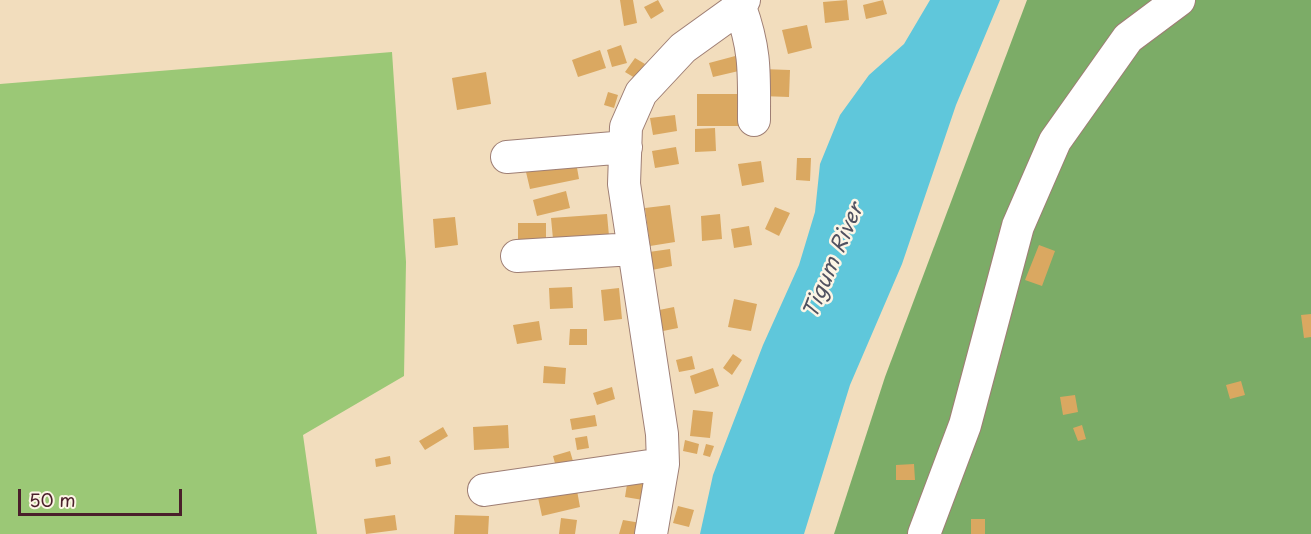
<!DOCTYPE html>
<style>
body{margin:0}
#map{position:relative;width:1311px;height:534px;overflow:hidden;background:#f2ddbd;font-family:"Playpen Sans",sans-serif}
canvas{display:block}
.scale{position:absolute;left:18px;top:489px;width:164px;height:27px;box-sizing:border-box;border:3px solid #4a1f2b;border-top:0;padding-left:8px;font-size:18px;line-height:21px;white-space:nowrap;color:#4a1f2b;-webkit-text-stroke:4px #fcf5e5;paint-order:stroke}
</style>
<div id="map">
<canvas width="1311" height="534"></canvas>
<div class="scale">50 m</div>
</div>
<script>
const ctx = document.querySelector('canvas').getContext('2d');
ctx.lineJoin = 'round';
function paint(path, color) { ctx.fillStyle = color; ctx.fill(path, 'evenodd'); }
function stroke(path, color, width, dash) { ctx.strokeStyle = color; ctx.lineWidth = width; ctx.lineCap = dash ? 'butt' : 'round'; ctx.setLineDash(dash || []); ctx.stroke(path); }
function drawText(font, color, halo, rows, align = 'center') {
  ctx.font = font + ' "Playpen Sans",sans-serif'; ctx.lineWidth = 5; ctx.setLineDash([]); ctx.textBaseline = 'middle'; ctx.strokeStyle = halo; ctx.fillStyle = color; for (const [text, x, y, turn = 0] of rows) {
    ctx.save(); ctx.translate(x, y); ctx.rotate((+turn || 0) * Math.PI / 180); ctx.textAlign = isNaN(turn) ? turn : align; if (halo) ctx.strokeText(text, 0, 0); ctx.fillText(text, 0, 0); ctx.restore();
  }
}
paint(new Path2D(`
 M 392,52 L 406,262 L 404,376 L 303,435 L 317,534 L 0,534 L 0,84 Z`), '#9bc876');
paint(new Path2D(`
 M 1027,0 L 1311,0 L 1311,534 L 834,534 L 885,377 Z`), '#7cac67');
paint(new Path2D(`
 M 930,0 L 1000,0 L 956,105 L 902,264 L 850,385 L 804,534 L 700,534 L 713,475 L 763,345 L 799,265 L 815,212 L 820,164 L 840,115 L 869,75 L 904,44 Z`), '#5fc7db');
paint(new Path2D(`
 M 620,0 L 633,0 L 637,23 L 624,26 Z
 M 658,0 L 664,11 L 651,19 L 644,7 Z
 M 847,0 L 849,20 L 825,23 L 823,2 Z
 M 883,0 L 887,14 L 866,19 L 863,5 Z
 M 807,25 L 812,48 L 788,54 L 782,30 Z
 M 621,45 L 627,63 L 612,67 L 607,50 Z
 M 600,50 L 606,68 L 578,77 L 572,60 Z
 M 739,55 L 743,70 L 713,77 L 709,63 Z
 M 635,58 L 645,64 L 635,78 L 625,72 Z
 M 762,69 L 790,70 L 789,97 L 761,96 Z
 M 486,72 L 491,104 L 457,110 L 452,78 Z
 M 608,92 L 618,95 L 614,108 L 604,105 Z
 M 697,94 L 739,94 L 739,126 L 697,126 Z
 M 675,115 L 677,131 L 653,135 L 650,118 Z
 M 715,128 L 716,151 L 695,152 L 695,129 Z
 M 676,147 L 679,164 L 655,168 L 652,151 Z
 M 797,158 L 811,158 L 810,181 L 796,180 Z
 M 761,161 L 764,182 L 742,186 L 738,164 Z
 M 576,162 L 579,179 L 530,189 L 526,172 Z
 M 566,191 L 570,208 L 537,216 L 533,200 Z
 M 670,205 L 675,242 L 650,246 L 645,208 Z
 M 775,207 L 790,213 L 779,236 L 765,229 Z
 M 607,214 L 609,236 L 553,239 L 551,218 Z
 M 720,214 L 722,239 L 702,241 L 701,216 Z
 M 455,217 L 458,245 L 435,248 L 433,219 Z
 M 518,223 L 546,223 L 546,242 L 518,242 Z
 M 749,226 L 752,245 L 734,248 L 731,229 Z
 M 1039,245 L 1055,251 L 1042,286 L 1025,280 Z
 M 670,249 L 672,266 L 652,270 L 649,252 Z
 M 572,287 L 573,308 L 550,309 L 549,288 Z
 M 619,288 L 622,319 L 604,321 L 601,290 Z
 M 734,299 L 757,304 L 751,331 L 728,327 Z
 M 674,307 L 678,328 L 663,331 L 659,310 Z
 M 1311,314 L 1311,337 L 1304,338 L 1301,315 Z
 M 539,321 L 542,340 L 517,344 L 513,325 Z
 M 570,329 L 587,329 L 587,345 L 569,345 Z
 M 733,354 L 742,360 L 732,375 L 723,368 Z
 M 692,356 L 695,369 L 679,372 L 676,360 Z
 M 544,366 L 566,368 L 565,384 L 543,383 Z
 M 713,368 L 719,386 L 695,394 L 690,376 Z
 M 1241,381 L 1245,395 L 1230,399 L 1226,385 Z
 M 612,387 L 615,399 L 597,405 L 593,393 Z
 M 1075,395 L 1078,412 L 1063,415 L 1060,397 Z
 M 693,410 L 713,412 L 710,438 L 690,436 Z
 M 595,415 L 597,426 L 572,430 L 570,419 Z
 M 508,425 L 509,448 L 474,450 L 473,427 Z
 M 1082,425 L 1086,439 L 1078,441 L 1073,428 Z
 M 443,427 L 448,436 L 425,450 L 419,441 Z
 M 587,436 L 589,448 L 577,450 L 575,438 Z
 M 685,440 L 699,444 L 697,454 L 683,451 Z
 M 706,444 L 714,446 L 710,457 L 703,455 Z
 M 570,451 L 573,461 L 556,467 L 553,456 Z
 M 390,456 L 391,464 L 376,467 L 375,459 Z
 M 914,464 L 915,480 L 896,480 L 896,465 Z
 M 628,478 L 646,480 L 643,500 L 625,497 Z
 M 576,485 L 580,507 L 542,516 L 537,493 Z
 M 678,506 L 694,510 L 689,527 L 673,523 Z
 M 395,515 L 397,530 L 366,534 L 364,519 Z
 M 455,515 L 489,516 L 488,534 L 454,534 Z
 M 561,518 L 577,520 L 575,534 L 559,534 Z
 M 971,519 L 985,519 L 985,534 L 971,534 Z
 M 623,520 L 641,523 L 639,534 L 619,534 Z`), '#daa861');
const minor = new Path2D(`
 M 740,7 C 756,51 754,74 754,120
 M 507,157 L 626,147
 M 517,256 L 634,249
 M 484,490 L 663,464
 M 651,534 L 663,464 L 662,434 L 624,184 L 626,127 L 641,93 L 683,48 L 740,7 L 744,0
 M 924,534 L 965,425 L 1018,226 L 1055,141 L 1128,38 L 1179,0`);
stroke(minor, '#9e7e74', 34);
stroke(minor, '#fff', 32);
drawText('italic 21px', '#505160', '#fcf5e5', [
 ["Tigum River",834,261,-67]
]);
</script>
